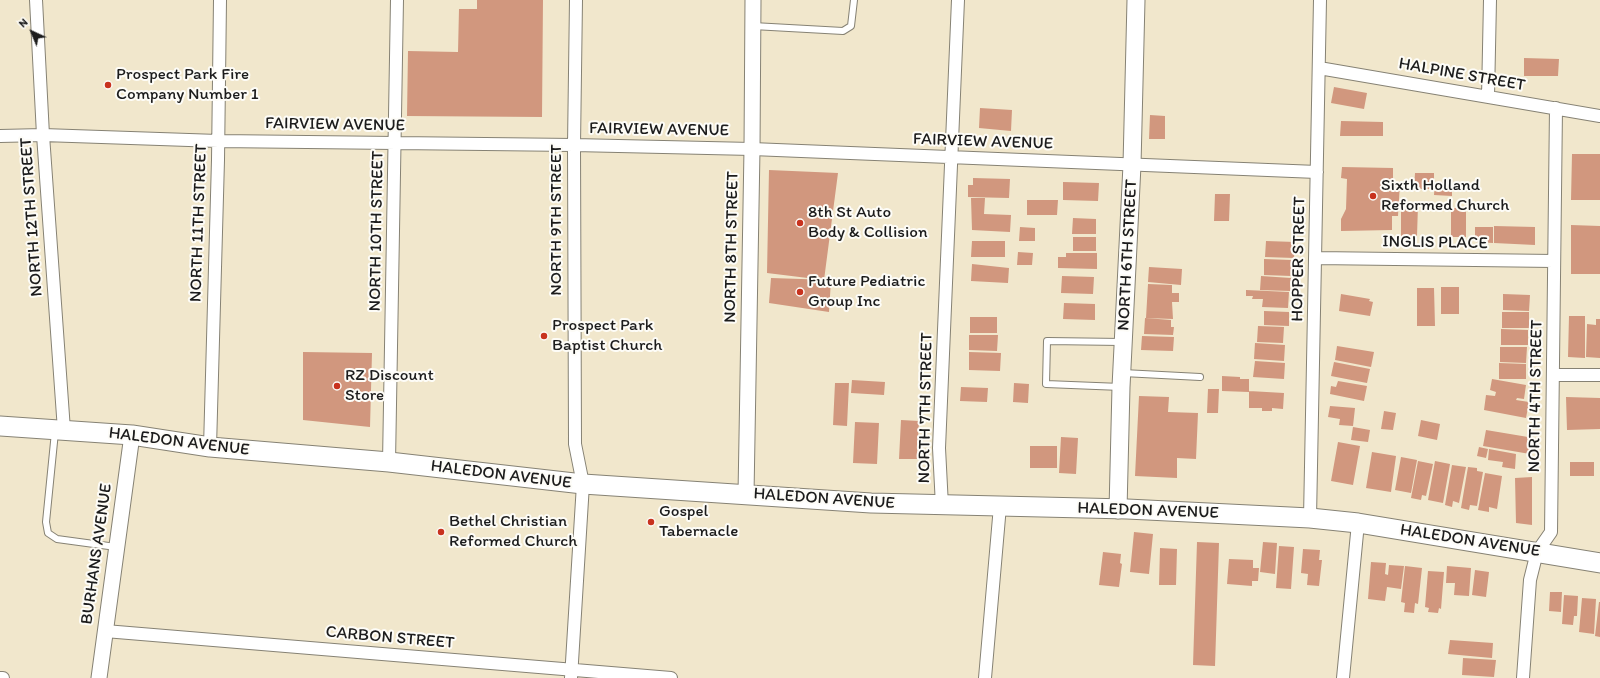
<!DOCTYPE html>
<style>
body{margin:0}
#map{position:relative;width:1600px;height:678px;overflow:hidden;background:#f1e7cc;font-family:Itim,sans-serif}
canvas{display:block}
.north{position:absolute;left:12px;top:12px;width:40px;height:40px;-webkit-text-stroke:3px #fdfcf7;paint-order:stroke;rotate:316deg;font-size:11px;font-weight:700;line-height:16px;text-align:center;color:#1c1c1c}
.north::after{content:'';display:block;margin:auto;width:14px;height:18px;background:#1c1c1c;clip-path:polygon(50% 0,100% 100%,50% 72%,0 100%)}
</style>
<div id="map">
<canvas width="1600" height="678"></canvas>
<div class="north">N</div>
</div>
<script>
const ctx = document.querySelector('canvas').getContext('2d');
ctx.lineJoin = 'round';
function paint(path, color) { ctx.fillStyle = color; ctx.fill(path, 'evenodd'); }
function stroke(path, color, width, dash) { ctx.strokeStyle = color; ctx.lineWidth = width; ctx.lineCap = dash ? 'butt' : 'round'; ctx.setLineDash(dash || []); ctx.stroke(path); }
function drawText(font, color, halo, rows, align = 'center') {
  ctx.font = font + ' Itim,sans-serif'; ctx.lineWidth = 4; ctx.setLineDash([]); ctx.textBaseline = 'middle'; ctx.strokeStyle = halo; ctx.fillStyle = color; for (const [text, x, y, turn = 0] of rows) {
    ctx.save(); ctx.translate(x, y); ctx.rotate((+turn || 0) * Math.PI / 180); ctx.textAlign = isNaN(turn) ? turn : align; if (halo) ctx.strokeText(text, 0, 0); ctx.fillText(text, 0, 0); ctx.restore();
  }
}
paint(new Path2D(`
 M 477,0 L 543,0 L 542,117 L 407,116 L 408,51 L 458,52 L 459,9 L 477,9 Z
 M 1524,58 L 1559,59 L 1558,76 L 1524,76 Z
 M 1334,87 L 1367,93 L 1364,109 L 1331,103 Z
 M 980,108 L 1012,110 L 1011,131 L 979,128 Z
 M 1150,115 L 1165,116 L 1165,139 L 1149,139 Z
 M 1341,121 L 1383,122 L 1383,136 L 1340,136 Z
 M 1572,154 L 1600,154 L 1600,200 L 1571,200 Z
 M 1342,167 L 1393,168 L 1393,183 L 1400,183 L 1398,216 L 1392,216 L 1392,230 L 1341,231 L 1341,219 L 1346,209 L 1347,179 L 1341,178 Z
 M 769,170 L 838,173 L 824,280 L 767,273 Z
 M 1415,173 L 1434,173 L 1434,189 L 1414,189 Z
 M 973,178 L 1010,179 L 1009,198 L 968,197 L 968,185 L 973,185 Z
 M 1063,182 L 1099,183 L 1098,201 L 1063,200 Z
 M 1435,182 L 1452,182 L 1452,196 L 1434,195 Z
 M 1215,194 L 1230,194 L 1229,221 L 1214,221 Z
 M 971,198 L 985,198 L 984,214 L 1011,215 L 1010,232 L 972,230 Z
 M 1027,200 L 1058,200 L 1057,215 L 1027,215 Z
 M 1401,204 L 1418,205 L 1417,236 L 1410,236 L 1410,241 L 1401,241 Z
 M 1451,208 L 1466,208 L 1466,237 L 1451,237 Z
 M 1073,218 L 1096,219 L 1096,234 L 1072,234 Z
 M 1571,225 L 1600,226 L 1600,274 L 1571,274 Z
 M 1494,226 L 1535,227 L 1535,245 L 1494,243 Z
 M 1020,227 L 1035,228 L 1035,241 L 1019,241 Z
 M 1475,227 L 1493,227 L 1493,243 L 1475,242 Z
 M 1073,237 L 1096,237 L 1096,251 L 1073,251 Z
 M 972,241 L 1005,241 L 1005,257 L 971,257 Z
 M 1266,241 L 1295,242 L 1294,258 L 1265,257 Z
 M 1018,252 L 1033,253 L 1032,265 L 1017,265 Z
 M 1066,253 L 1097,253 L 1097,269 L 1058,268 L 1058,257 L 1066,257 Z
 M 1264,259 L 1291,260 L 1291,276 L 1264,275 Z
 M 972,264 L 1009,268 L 1008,283 L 971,281 Z
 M 1149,267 L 1182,269 L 1181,285 L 1148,282 Z
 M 1062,276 L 1094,277 L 1093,294 L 1061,293 Z
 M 1261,276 L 1291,278 L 1290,291 L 1260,290 Z
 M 771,278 L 831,280 L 829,312 L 769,303 Z
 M 1148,284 L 1172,285 L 1172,293 L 1179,293 L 1179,302 L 1172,302 L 1173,319 L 1146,318 Z
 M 1441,287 L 1459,287 L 1459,314 L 1441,314 Z
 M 1417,288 L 1434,288 L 1435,326 L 1417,326 Z
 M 1246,290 L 1289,292 L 1288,308 L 1262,307 L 1263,299 L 1252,299 L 1253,296 L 1246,296 Z
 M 1341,294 L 1370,299 L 1369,301 L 1373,302 L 1370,316 L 1339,311 Z
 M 1503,294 L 1530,295 L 1529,311 L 1503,310 Z
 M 1064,303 L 1095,304 L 1095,320 L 1063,319 Z
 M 1264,311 L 1289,312 L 1289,326 L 1264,325 Z
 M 1502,312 L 1529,312 L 1529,328 L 1502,328 Z
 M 1569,316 L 1585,316 L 1585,358 L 1568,357 Z
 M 970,317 L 997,317 L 997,333 L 970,333 Z
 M 1145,318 L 1171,320 L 1171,327 L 1174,327 L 1173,335 L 1144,334 Z
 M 1596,319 L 1600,319 L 1600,358 L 1586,357 L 1587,324 L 1596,325 Z
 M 1258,326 L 1284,327 L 1283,343 L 1257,342 Z
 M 1501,329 L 1528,330 L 1528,345 L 1501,345 Z
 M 969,335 L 998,335 L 997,351 L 969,350 Z
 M 1142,336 L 1174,337 L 1173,351 L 1141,350 Z
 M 1255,343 L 1285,345 L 1284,361 L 1254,359 Z
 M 1337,346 L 1374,352 L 1371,367 L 1335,360 Z
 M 1500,347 L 1527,347 L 1526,363 L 1500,362 Z
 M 303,352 L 372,353 L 370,427 L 303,420 Z
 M 969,352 L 1001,353 L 1000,371 L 969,370 Z
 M 1255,361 L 1285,363 L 1284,379 L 1253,377 Z
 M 1334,362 L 1370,369 L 1367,383 L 1331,376 Z
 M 1499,363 L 1526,364 L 1526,379 L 1499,379 Z
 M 1222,376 L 1240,377 L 1240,379 L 1249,379 L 1249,392 L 1222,391 Z
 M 1492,379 L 1526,385 L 1524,399 L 1517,398 L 1516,400 L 1529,402 L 1526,418 L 1484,410 L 1486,395 L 1495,396 L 1496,392 L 1490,390 Z
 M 852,380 L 885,382 L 884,395 L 851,393 Z
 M 1338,381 L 1367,386 L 1364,401 L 1330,394 L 1331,386 L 1336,387 Z
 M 835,383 L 849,383 L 847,426 L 833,425 Z
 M 1014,383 L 1029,384 L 1028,403 L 1013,402 Z
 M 961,387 L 988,388 L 987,402 L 960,401 Z
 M 1208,389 L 1219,389 L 1218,413 L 1207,413 Z
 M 1249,391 L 1284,393 L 1283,409 L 1272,408 L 1272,411 L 1262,411 L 1262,408 L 1249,408 Z
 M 1139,396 L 1169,397 L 1168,412 L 1198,413 L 1196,459 L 1177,458 L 1177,478 L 1135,476 Z
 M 1566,397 L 1600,398 L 1600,429 L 1567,430 Z
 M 1330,406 L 1355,408 L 1353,426 L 1339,425 L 1340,419 L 1328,417 Z
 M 1384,411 L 1396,413 L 1393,430 L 1381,429 Z
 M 901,420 L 919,421 L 917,459 L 899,459 Z
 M 1421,420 L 1440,424 L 1437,440 L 1418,436 Z
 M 855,422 L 879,423 L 877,464 L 853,463 Z
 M 1353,427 L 1370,430 L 1368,442 L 1351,440 Z
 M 1486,430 L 1528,437 L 1527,444 L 1532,445 L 1530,454 L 1483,446 Z
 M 1061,437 L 1078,438 L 1076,474 L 1059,473 Z
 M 1338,442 L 1360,446 L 1353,485 L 1331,481 Z
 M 1030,446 L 1057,446 L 1057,468 L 1030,468 Z
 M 1479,447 L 1488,449 L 1486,458 L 1477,456 Z
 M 1489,449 L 1516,454 L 1515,469 L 1502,467 L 1503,462 L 1488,460 Z
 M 1372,452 L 1396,456 L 1391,492 L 1366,488 Z
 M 1401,457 L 1417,460 L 1411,493 L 1395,490 Z
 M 1418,461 L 1433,464 L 1426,496 L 1422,495 L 1421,500 L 1411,498 Z
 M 1435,461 L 1450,464 L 1443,503 L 1428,500 Z
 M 1570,462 L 1594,462 L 1594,476 L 1570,476 Z
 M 1452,465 L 1466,467 L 1459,503 L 1453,501 L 1452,507 L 1445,505 Z
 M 1468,467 L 1477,468 L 1477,471 L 1483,472 L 1477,506 L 1470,505 L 1469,510 L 1461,508 Z
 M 1485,473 L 1502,476 L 1497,509 L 1489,507 L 1489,512 L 1478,510 Z
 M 1532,477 L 1532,525 L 1516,523 L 1515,478 Z
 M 1134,532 L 1153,534 L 1149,574 L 1130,572 Z
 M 1197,542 L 1219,543 L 1215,666 L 1193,665 Z
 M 1263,542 L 1277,543 L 1275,574 L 1260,572 Z
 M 1279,546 L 1294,547 L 1291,589 L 1276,588 Z
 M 1160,548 L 1177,549 L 1176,585 L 1159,585 Z
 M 1303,549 L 1320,550 L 1319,560 L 1322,560 L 1319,586 L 1307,585 L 1308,574 L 1301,573 Z
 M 1103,552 L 1121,554 L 1120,563 L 1122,564 L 1119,587 L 1099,585 Z
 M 1229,559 L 1253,560 L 1253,568 L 1259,568 L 1258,581 L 1252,581 L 1252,586 L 1227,584 Z
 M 1371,562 L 1386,563 L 1385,574 L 1388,575 L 1389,565 L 1404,566 L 1401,589 L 1387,587 L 1385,601 L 1368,599 Z
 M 1405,566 L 1422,568 L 1418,604 L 1415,603 L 1414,613 L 1404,612 L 1405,603 L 1401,602 Z
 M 1447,566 L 1471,568 L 1469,596 L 1454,595 L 1455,583 L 1446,583 Z
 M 1475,570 L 1489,572 L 1486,597 L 1472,595 Z
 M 1428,571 L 1444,572 L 1441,609 L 1439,608 L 1438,613 L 1428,612 L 1429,608 L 1425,607 Z
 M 1550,592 L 1562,592 L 1561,612 L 1549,611 Z
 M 1564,595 L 1578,596 L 1577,616 L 1574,616 L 1573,625 L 1562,624 Z
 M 1582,598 L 1596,599 L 1594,634 L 1579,632 Z
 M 1599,602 L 1600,602 L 1600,637 L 1595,636 Z
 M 1450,640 L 1493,643 L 1492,658 L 1448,654 Z
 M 1463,658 L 1496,660 L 1494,677 L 1462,675 Z`), '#d1977e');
const service = new Path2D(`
 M 753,26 L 843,31 L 851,26 L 854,0
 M 1123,373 L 1200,377
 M 1121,387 L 1046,384 L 1047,341 L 1122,342
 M 55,432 L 46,522 L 48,533 L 57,539 L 116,547`);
const minor = new Path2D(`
 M 36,0 L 43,135 L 64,430
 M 1319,68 L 1600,116
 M 1488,97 L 1490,0
 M 0,136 L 43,135 L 218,141 L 574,145 L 752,149 L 1317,172
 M 1316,258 L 1554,261
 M 1553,375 L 1600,375
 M 210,447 L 218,160 L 220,0
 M 389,462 L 397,0
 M 942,506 L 939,448 L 958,0
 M 1310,518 L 1320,0
 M 105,631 L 671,678
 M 0,678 L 3,678
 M 571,678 L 583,484 L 575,444 L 574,145 L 576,0
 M 985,678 L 1000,506
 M 1343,678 L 1358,523
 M 1523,678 L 1530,580 L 1537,552 L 1551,532 L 1556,108`);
const tertiary = new Path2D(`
 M 746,494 L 752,149 L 753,0
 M 99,678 L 132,435`);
const secondary = new Path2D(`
 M 1118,510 L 1121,387 L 1132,165 L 1136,0`);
const primary = new Path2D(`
 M 0,426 L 132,435 L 210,447 L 389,462 L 583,484 L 871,503 L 1127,509 L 1310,518 L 1358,523 L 1600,563`);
stroke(service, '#868274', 8);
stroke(minor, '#868274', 14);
stroke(tertiary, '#868274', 17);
stroke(secondary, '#868274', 19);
stroke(primary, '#868274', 21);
stroke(service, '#fff', 6);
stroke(minor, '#fff', 12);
stroke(tertiary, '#fff', 15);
stroke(secondary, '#fff', 17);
stroke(primary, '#fff', 19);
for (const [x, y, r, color] of [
 [108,85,4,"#c8321e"],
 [1373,196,4,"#c8321e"],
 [800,223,4,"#c8321e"],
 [800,292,4,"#c8321e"],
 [544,336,4,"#c8321e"],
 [337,386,4,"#c8321e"],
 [651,522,4,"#c8321e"],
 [441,532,4,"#c8321e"]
]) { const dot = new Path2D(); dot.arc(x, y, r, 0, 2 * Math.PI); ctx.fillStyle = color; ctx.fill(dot); stroke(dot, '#fdfcf7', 1.5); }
drawText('17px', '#1c1c1c', '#fdfcf7', [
 ["Prospect Park Fire",116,75],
 ["Company Number 1",116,95],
 ["Sixth Holland",1381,186],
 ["Reformed Church",1381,206],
 ["8th St Auto",808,213],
 ["Body & Collision",808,233],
 ["Future Pediatric",808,282],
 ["Group Inc",808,302],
 ["Prospect Park",552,326],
 ["Baptist Church",552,346],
 ["RZ Discount",345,376],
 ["Store",345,396],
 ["Gospel",659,512],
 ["Tabernacle",659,532],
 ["Bethel Christian",449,522],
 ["Reformed Church",449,542]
], 'left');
drawText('17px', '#1c1c1c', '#fdfcf7', [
 ["HALPINE STREET",1462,75,10],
 ["FAIRVIEW AVENUE",335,125,1],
 ["FAIRVIEW AVENUE",659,130,1],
 ["FAIRVIEW AVENUE",983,142,2],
 ["NORTH 12TH STREET",32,217,-94],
 ["NORTH 9TH STREET",557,220,-90],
 ["NORTH 11TH STREET",199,223,-88],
 ["NORTH 10TH STREET",377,231,-89],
 ["INGLIS PLACE",1435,243,1],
 ["NORTH 8TH STREET",732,247,-89],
 ["NORTH 6TH STREET",1128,255,-87],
 ["HOPPER STREET",1299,259,-89],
 ["NORTH 4TH STREET",1536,396,-89],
 ["NORTH 7TH STREET",926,408,-89],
 ["HALEDON AVENUE",179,442,7],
 ["HALEDON AVENUE",501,475,7],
 ["HALEDON AVENUE",824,499,4],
 ["HALEDON AVENUE",1148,511,2],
 ["HALEDON AVENUE",1470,541,9],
 ["BURHANS AVENUE",97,554,-82],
 ["CARBON STREET",390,638,5]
]);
</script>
